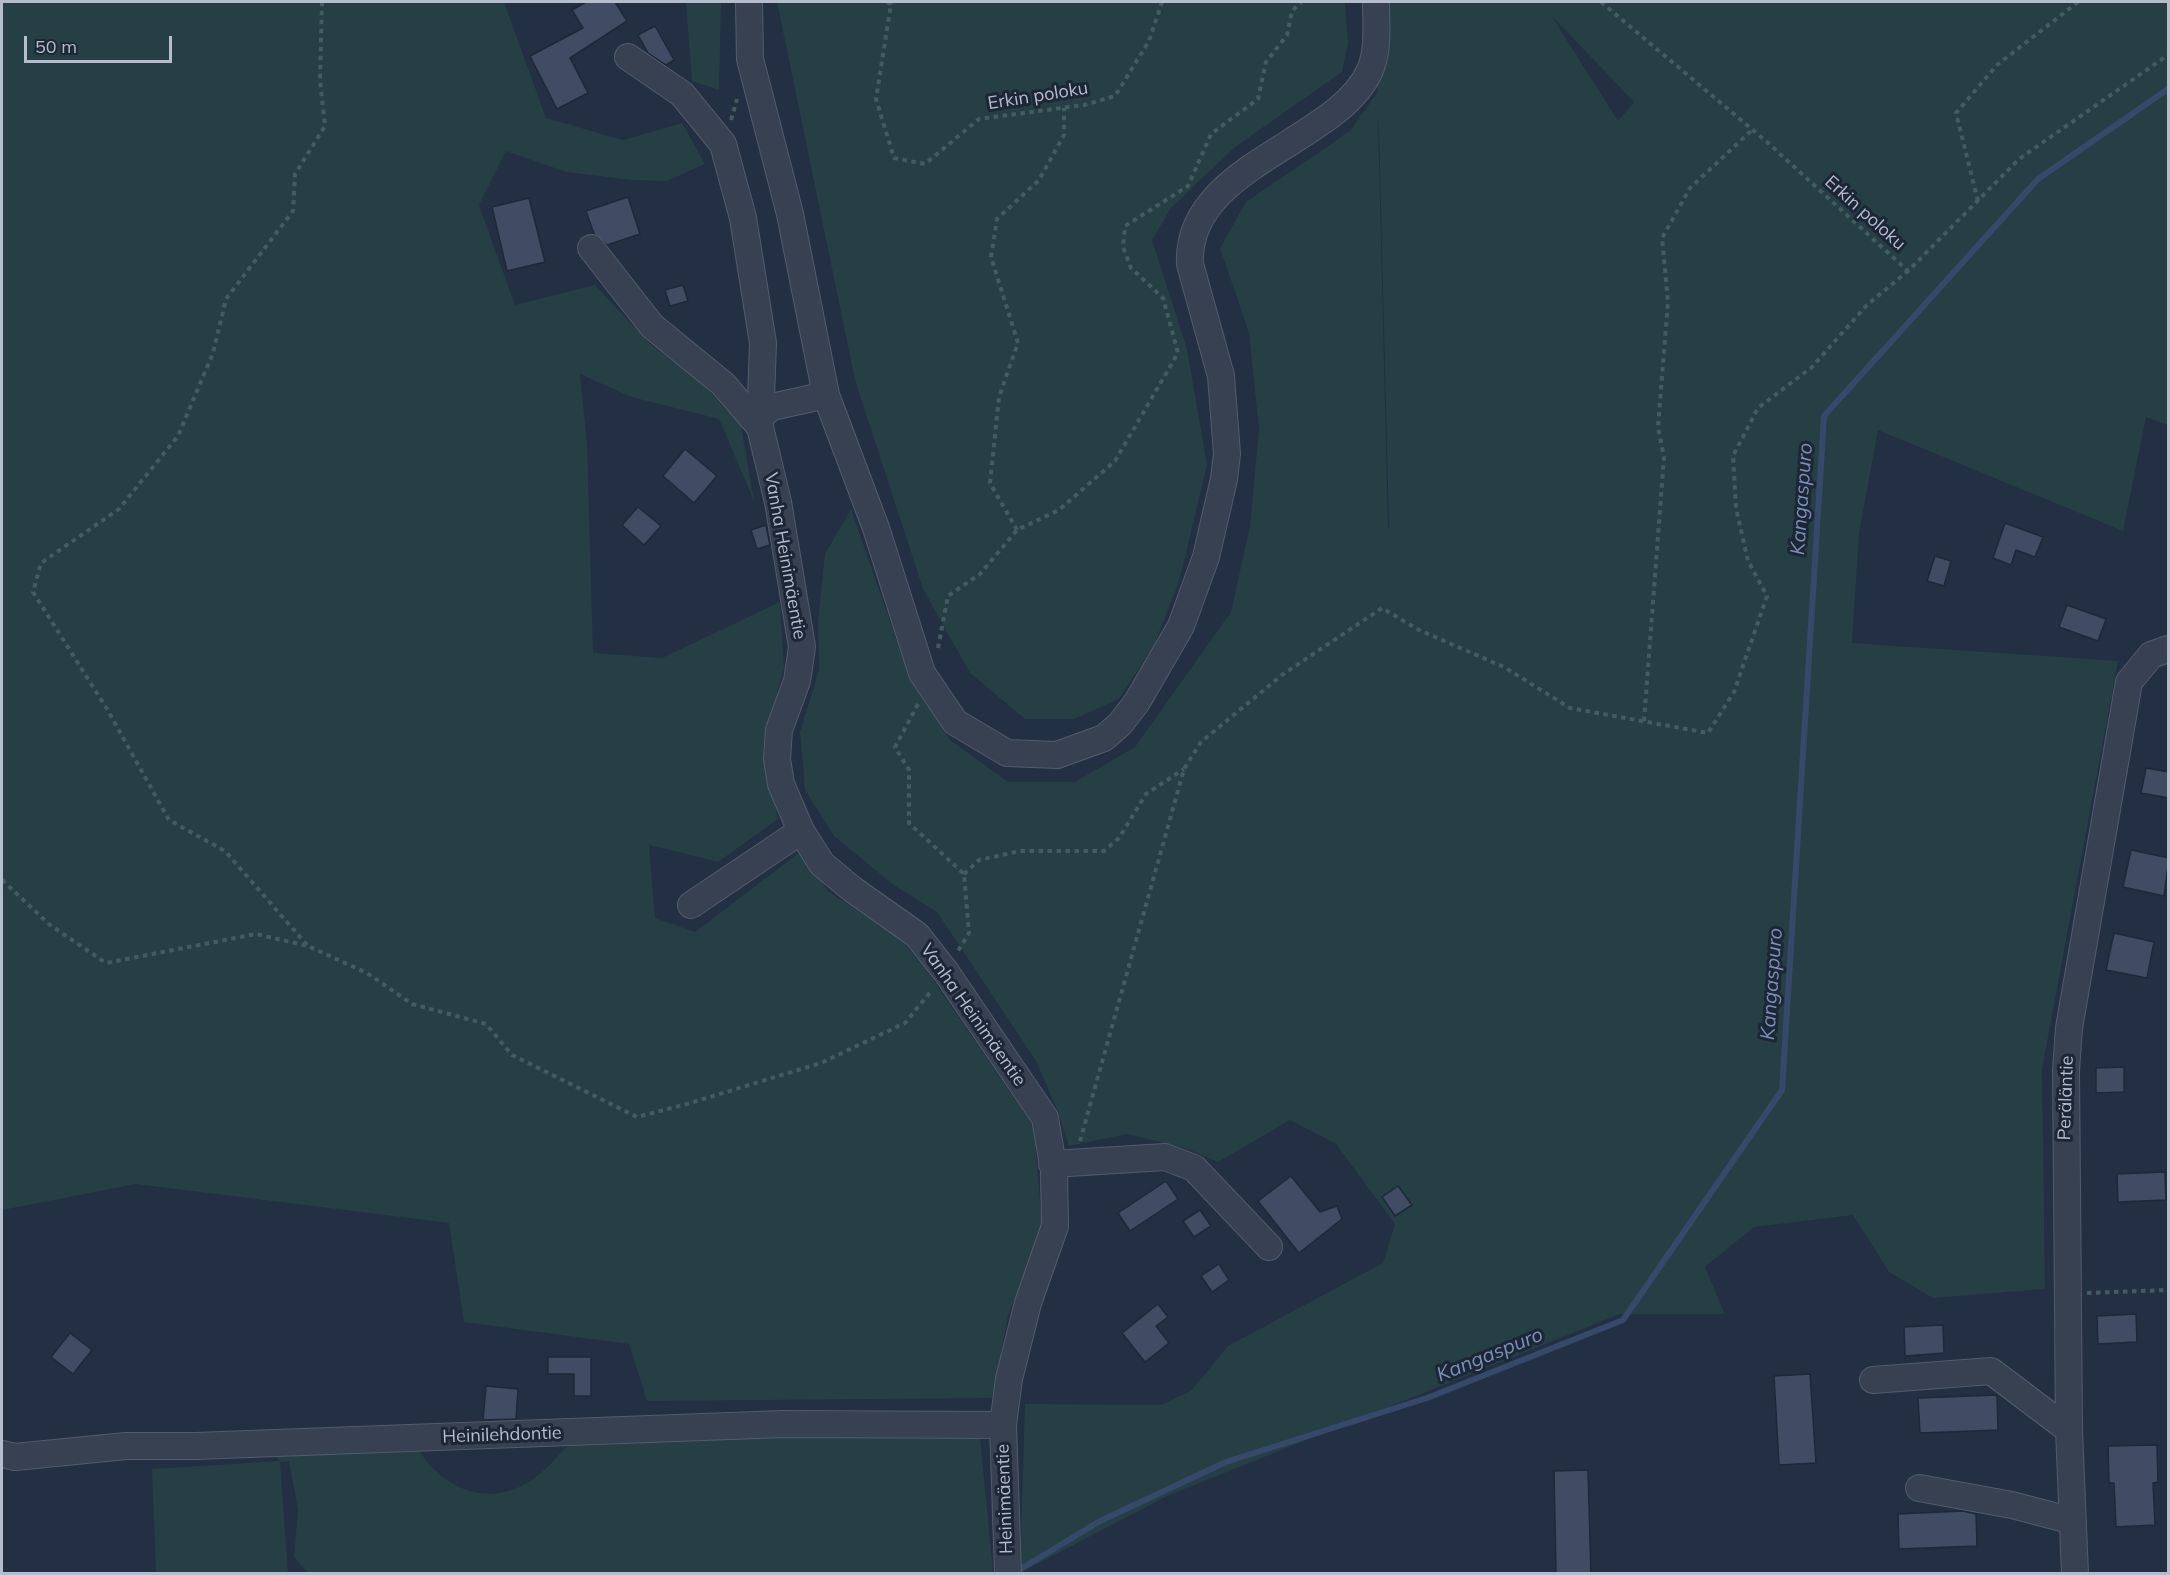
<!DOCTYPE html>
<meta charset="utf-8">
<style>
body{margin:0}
#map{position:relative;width:2170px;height:1575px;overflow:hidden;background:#232f43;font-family:Mulish,sans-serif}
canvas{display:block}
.frame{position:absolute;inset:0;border:3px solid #b5bdcc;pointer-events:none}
.scale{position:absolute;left:24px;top:36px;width:148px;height:27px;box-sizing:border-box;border:3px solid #b5bdcc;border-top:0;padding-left:8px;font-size:18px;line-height:21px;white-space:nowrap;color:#b5bdcc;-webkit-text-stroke:4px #1d2637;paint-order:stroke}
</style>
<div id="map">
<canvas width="2170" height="1575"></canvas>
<div class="frame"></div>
<div class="scale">50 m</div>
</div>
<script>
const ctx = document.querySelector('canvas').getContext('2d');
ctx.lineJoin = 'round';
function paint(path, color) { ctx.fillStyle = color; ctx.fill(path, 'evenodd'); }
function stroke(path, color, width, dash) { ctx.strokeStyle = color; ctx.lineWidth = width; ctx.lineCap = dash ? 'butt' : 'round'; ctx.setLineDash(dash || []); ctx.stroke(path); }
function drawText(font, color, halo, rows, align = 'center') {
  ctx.font = font + ' Mulish,sans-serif'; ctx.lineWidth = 6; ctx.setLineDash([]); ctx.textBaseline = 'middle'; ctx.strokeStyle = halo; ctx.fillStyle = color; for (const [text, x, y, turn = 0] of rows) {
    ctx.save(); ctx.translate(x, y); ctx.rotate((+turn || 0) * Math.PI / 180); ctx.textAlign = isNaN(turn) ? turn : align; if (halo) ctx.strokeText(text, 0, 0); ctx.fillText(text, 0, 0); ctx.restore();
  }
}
paint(new Path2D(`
 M 2,2 L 504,2 L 546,118 L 623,140 L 682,123 L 705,164 L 667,181 L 632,180 L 566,172 L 506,151 L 479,205 L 515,305 L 595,285 L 649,343 L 701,382 L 741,426 L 754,501 L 719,419 L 631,397 L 580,374 L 587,443 L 593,653 L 662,658 L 780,602 L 784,668 L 763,748 L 778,819 L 718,862 L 649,845 L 655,918 L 695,932 L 800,852 L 828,891 L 901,940 L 927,971 L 1034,1127 L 1042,1225 L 1008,1316 L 992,1398 L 647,1401 L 629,1344 L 464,1322 L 449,1223 L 136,1184 L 2,1210 Z
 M 686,2 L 721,2 L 719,90 L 692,81 Z
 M 777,2 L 1345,2 L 1348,43 L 1342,72 L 1235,147 L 1171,208 L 1152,240 L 1187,349 L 1207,465 L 1179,582 L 1154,645 L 1119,699 L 1074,719 L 1025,719 L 970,673 L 923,589 L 855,380 Z
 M 1382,2 L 2168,2 L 2168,425 L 2146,417 L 2123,531 L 1878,430 L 1859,533 L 1852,643 L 2118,661 L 2042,1069 L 2045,1289 L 1933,1298 L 1889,1272 L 1853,1215 L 1754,1227 L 1705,1267 L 1725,1314 L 1620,1314 L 1167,1496 L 1020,1573 L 1025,1404 L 1161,1405 L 1191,1391 L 1228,1346 L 1383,1263 L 1395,1224 L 1336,1144 L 1290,1120 L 1218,1162 L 1185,1148 L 1127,1134 L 1069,1146 L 1058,1112 L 1036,1061 L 937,912 L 895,886 L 834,836 L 805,790 L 800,732 L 819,670 L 818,621 L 825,554 L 851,509 L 908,673 L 950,740 L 1008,782 L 1075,782 L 1135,747 L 1231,612 L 1250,526 L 1259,429 L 1249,333 L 1220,248 L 1246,202 L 1350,131 L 1377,93 L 1384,30 ZM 1551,15 L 1634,102 L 1618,121 ZM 1378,117 L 1379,128 L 1389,528 L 1388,527 Z
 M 783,1436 L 980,1437 L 993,1572 L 308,1573 L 294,1557 L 298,1510 L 289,1461 L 280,1462 L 288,1573 L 156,1573 L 152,1469 L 280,1461 L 272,1452 L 417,1447 C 441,1488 487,1509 530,1481 C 545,1472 558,1455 570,1443 Z`), '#253f44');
stroke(new Path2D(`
 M 1014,1573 L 1100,1521 L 1226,1462 L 1427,1398 L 1623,1320 L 1782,1090 L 1824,416 L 2038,179 L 2168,89`), '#36496b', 6);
const building = new Path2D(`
 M 586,2 L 615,2 L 627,21 L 570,58 L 588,93 L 557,109 L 530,56 L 583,28 L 572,10 Z
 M 655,26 L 674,60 L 666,65 L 648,53 L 638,35 Z
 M 628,197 L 640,234 L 607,245 L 594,234 L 586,211 Z
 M 529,198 L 545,262 L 507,271 L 492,207 Z
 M 683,285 L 688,301 L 670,306 L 665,290 Z
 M 685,449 L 717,476 L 694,503 L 663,476 Z
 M 638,507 L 661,526 L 644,545 L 622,525 Z
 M 2005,523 L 2043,537 L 2035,557 L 2016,550 L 2011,565 L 1993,558 Z
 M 766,525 L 770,545 L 757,549 L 751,530 Z
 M 1935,556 L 1951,561 L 1944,586 L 1927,581 Z
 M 2067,605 L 2106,619 L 2098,641 L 2059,627 Z
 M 2146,768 L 2169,772 L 2169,798 L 2141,793 Z
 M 2131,850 L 2169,858 L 2164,896 L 2123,887 Z
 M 2114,933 L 2154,942 L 2147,978 L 2106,970 Z
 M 2124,1067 L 2124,1092 L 2096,1093 L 2096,1068 Z
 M 2165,1172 L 2166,1200 L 2118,1202 L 2117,1174 Z
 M 1291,1176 L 1320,1212 L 1337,1206 L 1342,1219 L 1299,1253 L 1258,1201 Z
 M 1166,1181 L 1178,1199 L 1130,1231 L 1118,1213 Z
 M 1398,1186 L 1412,1205 L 1395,1216 L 1382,1197 Z
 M 1200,1210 L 1211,1226 L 1194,1237 L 1183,1221 Z
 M 1219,1264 L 1229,1280 L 1212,1292 L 1201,1276 Z
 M 1158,1304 L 1168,1317 L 1156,1326 L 1169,1343 L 1145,1362 L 1122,1333 Z
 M 2136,1314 L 2137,1342 L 2098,1344 L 2097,1316 Z
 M 1943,1325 L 1944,1353 L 1905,1356 L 1904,1327 Z
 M 70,1333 L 92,1350 L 73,1374 L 51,1357 Z
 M 548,1357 L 591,1357 L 591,1396 L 574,1396 L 574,1374 L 548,1374 Z
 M 1810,1374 L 1816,1463 L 1779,1465 L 1774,1376 Z
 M 486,1386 L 518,1389 L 516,1419 L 483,1420 Z
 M 1997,1395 L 1998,1430 L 1920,1433 L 1918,1398 Z
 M 2157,1445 L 2158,1482 L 2153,1483 L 2155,1525 L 2116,1527 L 2114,1483 L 2109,1483 L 2108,1446 Z
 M 1588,1470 L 1591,1574 L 1556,1574 L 1554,1471 Z
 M 1963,1511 L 1976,1514 L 1977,1546 L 1899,1549 L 1898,1514 Z`);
paint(building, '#404c63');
stroke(building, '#1f2839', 1.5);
const minor = new Path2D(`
 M 749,2 L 750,59 L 790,214 L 826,395 L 876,528 L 922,673 L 955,722 L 1007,753 L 1057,755 L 1104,738 L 1120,724 L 1137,702 L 1181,626 L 1206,557 L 1224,479 L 1227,454 L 1221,376 L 1190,264 C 1185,165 1339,143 1370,70 C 1379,49 1376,24 1376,2
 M 628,57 L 682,94 L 723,144 L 743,218 L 763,343 L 760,427 L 778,502 L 802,647 L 797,681 L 779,730 L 777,759 L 781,784 L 801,831 L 822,864 L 852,889 L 917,935 L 946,972 L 1045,1118 L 1054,1171 L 1055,1226 L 1028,1303 L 1009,1379 L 1003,1425 L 1008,1574
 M 591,248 L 652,326 L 723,384 L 760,427
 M 760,417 L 772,407 L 826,395
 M 691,905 L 801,831
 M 1052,1164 L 1165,1157 L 1194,1168 L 1269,1247
 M 1873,1380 L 1991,1371 L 2069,1430
 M 2,1454 L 15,1457 L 126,1446 L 196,1446 L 783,1424 L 1003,1425
 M 1919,1488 L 2012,1505 L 2073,1521
 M 2075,1574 L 2069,1430 L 2066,1070 L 2069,1028 L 2129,682 L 2151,655 L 2168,649`);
stroke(minor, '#535c6c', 28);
stroke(new Path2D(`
 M 887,2 L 891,4 L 876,99 L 894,158 L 925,164 L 979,119 L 1084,105 L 1115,96 L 1149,41 L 1162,2
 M 1601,2 L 1767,142 L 1908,271 L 2019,159 L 2168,55
 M 731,120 L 737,99
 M 1978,201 L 1956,113 L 1997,65 L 2078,2
 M 1017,530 L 990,483 L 999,397 L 1018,343 L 991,257 L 997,219 L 1039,180 L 1064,135 L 1064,108
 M 938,648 L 948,596 L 980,574 L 1017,530 L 1059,510 L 1115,461 L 1178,353 L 1163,298 L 1131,268 L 1123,247 L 1125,226 L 1188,186 L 1211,134 L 1258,99 L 1266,62 L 1287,35 L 1292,11 L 1301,2
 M 918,704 L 895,747 L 909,770 L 909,823 L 964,874 L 969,933 L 958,951
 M 1644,721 L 1664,457 L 1658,427 L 1668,302 L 1662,238 L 1690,188 L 1752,130
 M 964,874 L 979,860 L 1020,851 L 1104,851 L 1119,838 L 1146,794 L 1184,769
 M 2,880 L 50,925 L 106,963 L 256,934 L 308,946 L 367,973 L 412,1004 L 486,1024 L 512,1055 L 637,1117 L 687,1104 L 821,1063 L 905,1023 L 932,990
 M 307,945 L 225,851 L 169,820 L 107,709 L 33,592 L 41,563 L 119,509 L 178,436 L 213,353 L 226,299 L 293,211 L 295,174 L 325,126 L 320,80 L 322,2
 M 1080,1141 L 1184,769 L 1201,742 L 1282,675 L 1382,608 L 1419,630 L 1504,667 L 1570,708 L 1708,733 L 1734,692 L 1767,596 L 1748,561 L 1736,508 L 1733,456 L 1758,408 L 1812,367 L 1867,305 L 1908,271
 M 2087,1293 L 2168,1290`), '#445c60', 4, [4.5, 4.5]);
stroke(minor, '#384152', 26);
drawText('18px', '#b5bdcc', '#1d2637', [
 ["Erkin poloku",1038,96,-9],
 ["Erkin poloku",1865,213,42],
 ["Vanha Heinimäentie",785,556,80],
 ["Vanha Heinimäentie",973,1015,55],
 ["Peräläntie",2066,1098,-88],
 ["Heinilehdontie",502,1435,-2],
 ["Heinimäentie",1005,1499,-92]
]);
drawText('italic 20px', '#7a90b6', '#1d2637', [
 ["Kangaspuro",1802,499,-86],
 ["Kangaspuro",1772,984,-86],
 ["Kangaspuro",1490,1355,-22]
]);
</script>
